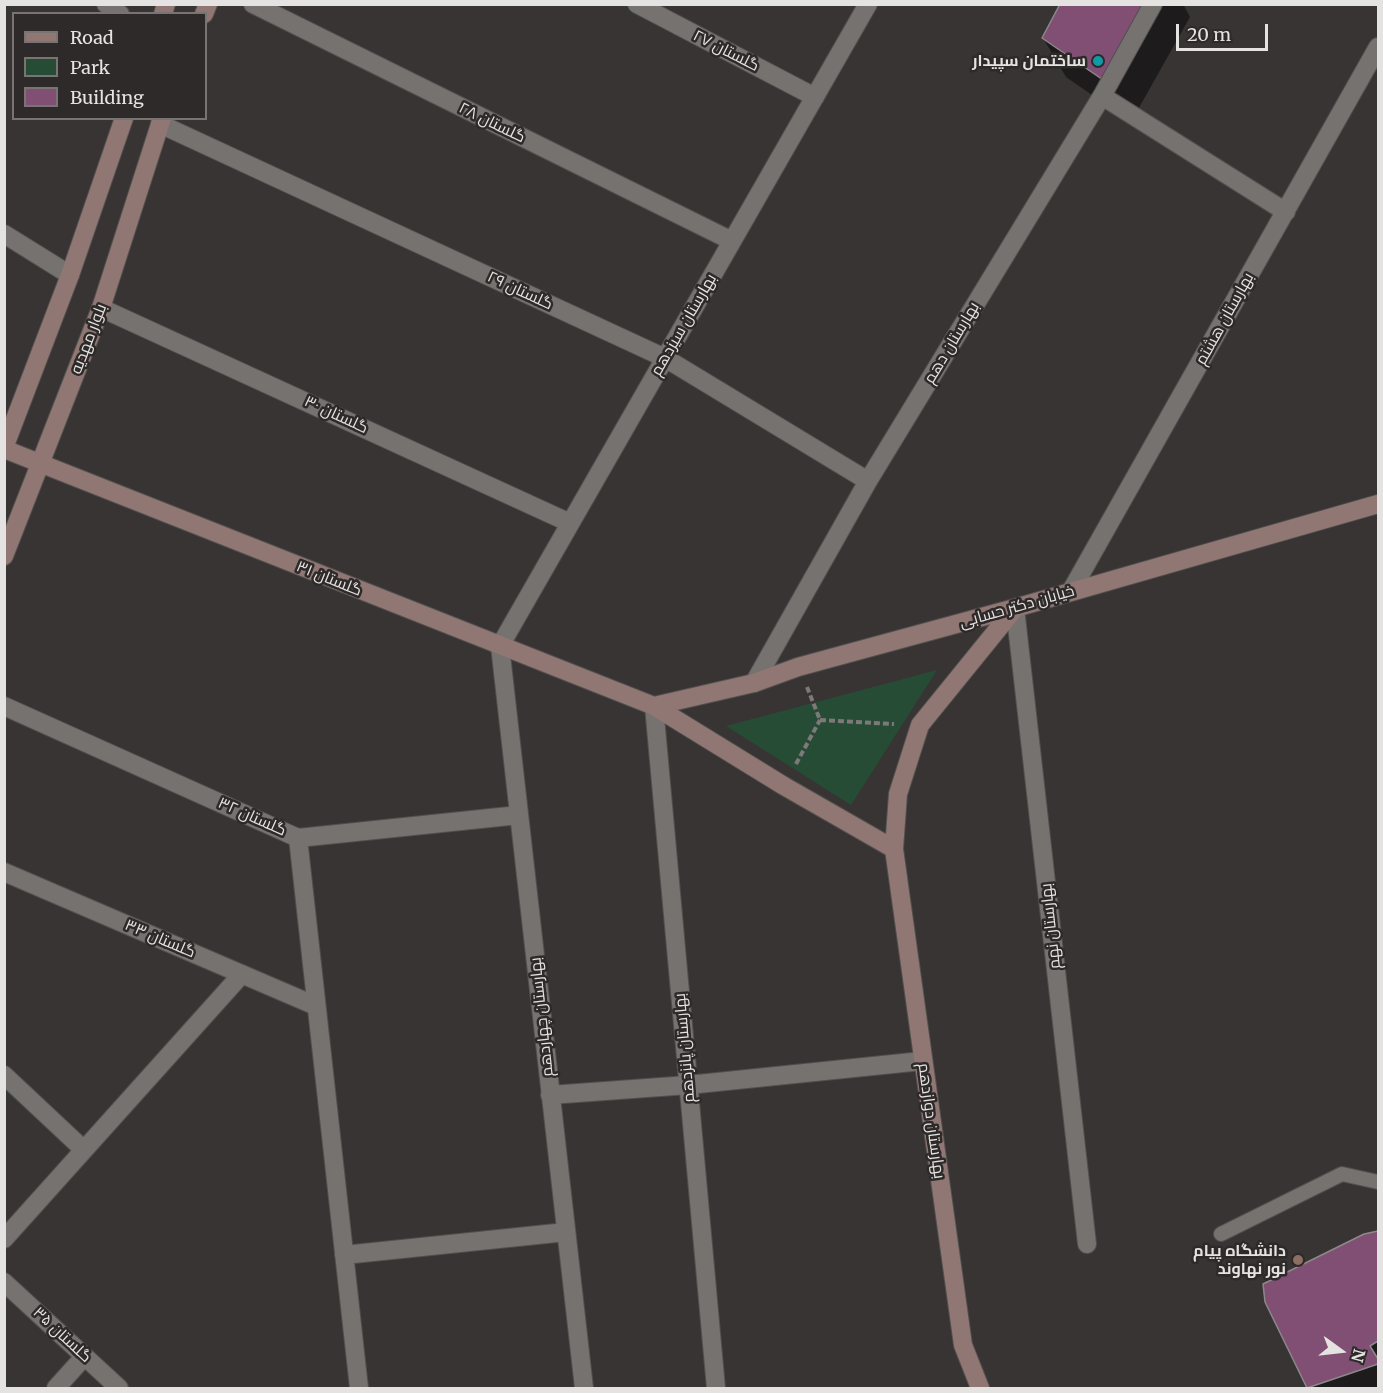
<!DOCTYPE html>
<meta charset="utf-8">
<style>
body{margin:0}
#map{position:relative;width:1383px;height:1393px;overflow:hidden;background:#373433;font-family:Merriweather,serif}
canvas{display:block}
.frame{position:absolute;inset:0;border:6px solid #e5e3e2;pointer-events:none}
.legend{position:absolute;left:12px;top:12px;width:195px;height:108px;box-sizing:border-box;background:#2d2a29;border:2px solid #777473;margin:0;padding:8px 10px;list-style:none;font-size:18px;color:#e5e3e2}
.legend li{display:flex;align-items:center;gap:12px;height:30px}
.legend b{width:30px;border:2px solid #777473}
.north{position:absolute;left:1311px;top:1321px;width:60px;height:60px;-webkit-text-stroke:4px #2d2a29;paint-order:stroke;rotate:105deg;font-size:16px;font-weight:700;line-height:24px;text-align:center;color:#e5e3e2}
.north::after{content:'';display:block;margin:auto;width:21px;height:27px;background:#e5e3e2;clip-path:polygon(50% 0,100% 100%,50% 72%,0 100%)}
.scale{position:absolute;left:1176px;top:24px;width:92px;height:27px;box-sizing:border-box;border:3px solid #e5e3e2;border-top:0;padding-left:8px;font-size:18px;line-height:21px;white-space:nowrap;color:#e5e3e2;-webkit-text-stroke:4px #2d2a29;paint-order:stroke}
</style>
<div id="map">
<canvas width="1383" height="1393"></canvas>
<div class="frame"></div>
<ul class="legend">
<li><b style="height:8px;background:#907774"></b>Road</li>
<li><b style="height:16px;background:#274c36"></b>Park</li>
<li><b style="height:16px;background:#814f73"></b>Building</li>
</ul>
<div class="north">N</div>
<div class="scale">20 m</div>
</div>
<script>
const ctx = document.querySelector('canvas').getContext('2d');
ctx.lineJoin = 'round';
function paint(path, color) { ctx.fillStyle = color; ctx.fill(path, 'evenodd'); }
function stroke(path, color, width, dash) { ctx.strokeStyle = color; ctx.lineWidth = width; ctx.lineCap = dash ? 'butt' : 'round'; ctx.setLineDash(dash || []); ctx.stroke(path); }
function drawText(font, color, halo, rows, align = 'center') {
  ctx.font = font + ' Merriweather,Cairo,serif'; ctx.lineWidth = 5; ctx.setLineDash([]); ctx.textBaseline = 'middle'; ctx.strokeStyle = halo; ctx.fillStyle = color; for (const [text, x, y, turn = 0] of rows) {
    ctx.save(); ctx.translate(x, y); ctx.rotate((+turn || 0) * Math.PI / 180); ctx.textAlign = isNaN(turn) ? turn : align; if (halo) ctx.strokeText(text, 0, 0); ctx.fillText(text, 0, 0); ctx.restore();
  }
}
paint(new Path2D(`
 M 937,670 L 851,805 L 726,726 Z`), '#274c36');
paint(new Path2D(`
 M 1061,4 L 1183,4 L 1190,17 L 1131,122 L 1066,77 L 1043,38 Z
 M 1378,1233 L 1378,1388 L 1309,1388 L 1266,1302 L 1365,1235 Z`), '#0007');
const building = new Path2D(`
 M 1060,4 L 1153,4 L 1109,84 L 1042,38 Z
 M 1378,1231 L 1378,1341 L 1370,1346 L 1378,1359 L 1378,1364 L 1307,1388 L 1265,1302 L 1263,1284 L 1364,1234 Z`);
paint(building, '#814f73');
stroke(building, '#8c898b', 1.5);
const lane = new Path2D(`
 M 1221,1234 L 1342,1174 L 1378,1182`);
const street = new Path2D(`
 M 106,4 L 120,14
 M 253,4 L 732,241
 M 637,4 L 815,97
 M 1102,96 L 1286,212
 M 160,124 L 665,358 L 868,481
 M 4,234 L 70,275
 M 101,308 L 570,523
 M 1071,591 L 1378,47
 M 1015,608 L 1087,1244
 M 754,683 L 868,481 L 1102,96 L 1153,4
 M 4,706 L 298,838 L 519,815
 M 654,706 L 716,1388
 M 298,838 L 359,1388
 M 4,872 L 316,1006
 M 4,1075 L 84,1150
 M 550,1095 L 688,1085 L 922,1061
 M 4,1239 L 242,974
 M 344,1255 L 566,1232
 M 4,1282 L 119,1388
 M 56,1388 L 84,1357
 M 584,1388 L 500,646 L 868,4`);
const secondary = new Path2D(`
 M 163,14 L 166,4
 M 204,14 L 208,4
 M 4,448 L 70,275 L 124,118
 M 4,449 L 654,706 L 784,786 L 894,849 L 898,794 L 920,725 L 1015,608
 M 4,556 L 101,308 L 162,118
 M 654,706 L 754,683 L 798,667 L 1015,608 L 1378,504
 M 894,849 L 963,1345 L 980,1388`);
stroke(lane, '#52504e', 16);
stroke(street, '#52504e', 20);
stroke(secondary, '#52504e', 20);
stroke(new Path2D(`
 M 807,687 L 820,720
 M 820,720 L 894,724
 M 796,764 L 820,720`), '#7c7978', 4, [6, 3]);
stroke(lane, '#757270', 14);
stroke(street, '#757270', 18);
stroke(secondary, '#907774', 18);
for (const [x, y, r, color] of [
 [1098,61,6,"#0f9aa8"],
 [1298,1260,6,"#8d6e63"]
]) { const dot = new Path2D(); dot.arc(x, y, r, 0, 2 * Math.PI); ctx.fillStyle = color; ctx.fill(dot); stroke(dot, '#2d2a29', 2); }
drawText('16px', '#e5e3e2', '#2d2a29', [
 ["گلستان ۲۷",726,51,27],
 ["گلستان ۲۸",492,123,26],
 ["گلستان ۲۹",520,291,25],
 ["بهارستان هشتم",1225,319,-61],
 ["بهارستان سیزدهم",684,325,-60],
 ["بلوار مهدیه",89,339,-69],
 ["بهارستان دهم",952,343,-59],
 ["گلستان ۳۰",336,415,25],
 ["گلستان ۳۱",329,579,22],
 ["خیابان دکتر حسابی",1017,607,-16],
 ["گلستان ۳۲",252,817,24],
 ["بهارستان نهم",1051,926,-96],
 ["گلستان ۳۳",160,939,23],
 ["بهارستان چهاردهم",542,1017,-96],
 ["بهارستان پانزدهم",685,1048,-95],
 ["بهارستان دوازدهم",931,1121,82],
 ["گلستان ۳۵",62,1335,43]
]);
drawText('bold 16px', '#e5e3e2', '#2d2a29', [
 ["ساختمان سپیدار",1086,61],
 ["دانشگاه پیام",1286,1251],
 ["نور نهاوند",1286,1269]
], 'right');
</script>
